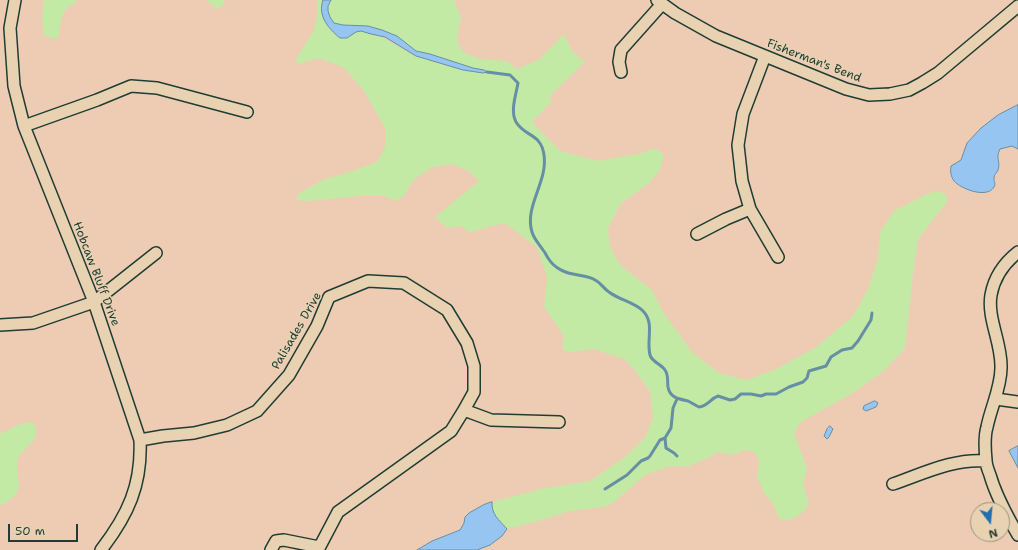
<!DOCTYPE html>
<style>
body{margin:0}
#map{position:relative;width:1018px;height:550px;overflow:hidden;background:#eeccb3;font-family:"Shantell Sans",sans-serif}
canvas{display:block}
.north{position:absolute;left:970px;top:502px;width:40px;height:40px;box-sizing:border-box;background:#e9d2b2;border:1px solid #989680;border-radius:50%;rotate:164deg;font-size:11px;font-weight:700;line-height:16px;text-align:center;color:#1f3d34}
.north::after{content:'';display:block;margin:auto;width:14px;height:18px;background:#1f6fb2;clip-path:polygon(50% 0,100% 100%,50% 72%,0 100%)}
.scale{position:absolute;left:8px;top:524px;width:70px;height:18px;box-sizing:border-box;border:2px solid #1f3d34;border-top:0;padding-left:5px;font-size:12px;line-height:14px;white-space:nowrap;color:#1f3d34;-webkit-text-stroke:3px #e9d2b2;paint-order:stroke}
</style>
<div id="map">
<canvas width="1018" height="550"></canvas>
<div class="north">N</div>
<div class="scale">50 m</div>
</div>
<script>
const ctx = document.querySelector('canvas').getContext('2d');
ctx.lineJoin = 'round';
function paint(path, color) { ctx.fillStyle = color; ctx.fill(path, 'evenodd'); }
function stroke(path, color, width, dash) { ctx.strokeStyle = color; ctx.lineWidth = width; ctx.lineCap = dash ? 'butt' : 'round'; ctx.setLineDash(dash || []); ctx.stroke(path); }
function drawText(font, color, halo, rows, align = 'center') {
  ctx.font = font + ' "Shantell Sans",sans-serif'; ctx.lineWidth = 3; ctx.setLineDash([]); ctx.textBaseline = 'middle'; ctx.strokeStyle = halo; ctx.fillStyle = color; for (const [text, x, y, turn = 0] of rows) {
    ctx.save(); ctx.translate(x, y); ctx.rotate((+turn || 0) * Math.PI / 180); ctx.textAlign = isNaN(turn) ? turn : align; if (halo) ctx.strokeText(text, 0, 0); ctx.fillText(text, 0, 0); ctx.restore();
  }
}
paint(new Path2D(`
 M 44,0 L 78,0 C 57,14 63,16 58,38 L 52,38 L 44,35 L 42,16 Z
 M 206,0 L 225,0 L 224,4 L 217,9 Z
 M 317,0 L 323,0 L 322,4 L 327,25 L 340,38 C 344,37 348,37 352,35 C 355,34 356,32 360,31 C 382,31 397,49 417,56 C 438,64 460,69 483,73 L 484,70 L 473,68 L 430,54 L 416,51 L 397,36 L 368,26 L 343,25 L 334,23 L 330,17 L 328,11 L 328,6 L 331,0 L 454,0 L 461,17 L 457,41 L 463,52 L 480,59 L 507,61 L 517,69 L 540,59 L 564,34 L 572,51 L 585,62 L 549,97 L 552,101 L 532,122 L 560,151 L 598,161 L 642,153 L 655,148 L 664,155 L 660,170 L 649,183 L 620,204 L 608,229 L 610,247 L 620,265 L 651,289 L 663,312 L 692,352 L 719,373 L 747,380 L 774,370 L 815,348 L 853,316 L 869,287 L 878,258 L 880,232 L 894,211 L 925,195 L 937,191 L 946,194 L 947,202 L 918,239 L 913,274 L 905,348 L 885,370 L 854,392 L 801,422 L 794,433 L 807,469 L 803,484 L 809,504 C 802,515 794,521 780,520 L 772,502 L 765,495 L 757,476 L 759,464 L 757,455 L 752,451 L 744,450 C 735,455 728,456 719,451 L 712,456 L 689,466 L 667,467 L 645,475 L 613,503 L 602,507 L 569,511 L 542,520 L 507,529 C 499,520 491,514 492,502 L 545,488 L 590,481 L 625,457 L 645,438 L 653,418 L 650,392 L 637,373 L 624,359 L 594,349 L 569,352 L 562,349 L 564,336 L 544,307 L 547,277 L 537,247 L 506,224 L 495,225 L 471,232 L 465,229 L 461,226 L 447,228 L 435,217 L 479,181 L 469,171 L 452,164 L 433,167 L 414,179 L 404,196 L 396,201 L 384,196 L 359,196 L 309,201 L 296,200 L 299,193 L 325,179 L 353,171 L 377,162 L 385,148 L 385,128 L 364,91 L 343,67 L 319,58 L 304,62 L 299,65 L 296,60 C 301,49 310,39 314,29 C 317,21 318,9 317,0 Z
 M 31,422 L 36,426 L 36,437 L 18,457 L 17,470 L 19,485 L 16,495 L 3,505 L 0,504 L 0,434 L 18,425 Z`), '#c3eaa5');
const water = new Path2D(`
 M 323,0 L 331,0 L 328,6 L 328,11 L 330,17 L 334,23 L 343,25 L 368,26 L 382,30 L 397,36 L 416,51 L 430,54 L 473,68 L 484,70 L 487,72 L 483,73 L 463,70 L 416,56 L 385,37 L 371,34 L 361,31 L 356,32 L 347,38 L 340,38 C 329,29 317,16 323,0 Z
 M 1018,105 L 1018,149 L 1012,146 L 1000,149 C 995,159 1001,161 998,170 C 997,173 994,174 994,178 C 994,182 996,184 994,187 C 987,199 961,189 954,181 C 951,177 950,171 951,166 L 961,160 L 967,143 L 981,128 L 998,115 Z
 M 875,401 L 878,403 L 876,407 L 866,411 L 863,409 L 864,406 Z
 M 830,426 L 833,429 L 829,437 L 827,439 L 824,436 L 827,429 Z
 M 1018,446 L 1018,468 L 1009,451 Z
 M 492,502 C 491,514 499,520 507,529 L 502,536 L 490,545 L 477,550 L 417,550 L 432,541 L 460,530 L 464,523 L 465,517 L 469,513 L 483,505 Z`);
paint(water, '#96c5f1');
stroke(water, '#668fa5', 1);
stroke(new Path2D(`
 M 487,72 L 510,75 L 518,83 C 516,95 510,111 516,122 C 525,137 541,133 544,155 C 548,182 524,206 532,232 C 534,239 539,244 543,250 C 545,252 546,255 548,258 C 555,269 565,273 578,275 C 583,276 591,277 595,280 C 601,283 604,289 609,292 C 619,300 634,302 643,311 C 655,323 646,340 650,355 C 652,362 661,364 665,370 C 669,376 667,380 668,387 C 670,398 679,399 688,401 C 692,403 695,405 699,407 C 708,406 710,399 718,396 L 730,400 L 735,399 L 741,394 L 751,394 L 761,396 L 766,394 L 776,394 L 789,387 L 803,382 L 807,378 L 809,371 L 826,366 L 831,357 L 842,350 L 852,348 L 858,341 L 871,320 L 872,313
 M 665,438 L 666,448 L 674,453 L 677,456
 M 605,489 L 627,475 L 641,461 L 648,458 L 650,456 L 660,440 L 665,438 L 671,428 L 673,408 L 677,399`), '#668fa5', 3);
const street = new Path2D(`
 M 15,0 L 10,28 L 14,86 L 24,126 L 94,302 L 140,440 C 142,485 128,515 101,550
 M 657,0 L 675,13 L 716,36 L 846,89 L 869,95 L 890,94 L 909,90 L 922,83 L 938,73 L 1018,6
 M 765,56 L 743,114 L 738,145 L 742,181 L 750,209 L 778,257
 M 621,72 L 619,62 L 621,50 L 662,4
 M 24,126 L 97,100 L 131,86 L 157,88 L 247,112
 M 697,234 L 726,219 L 750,209
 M 1018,252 C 1004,263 994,278 991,295 C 987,319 1002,343 1001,368 C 1001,388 991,407 987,427 C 984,437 985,450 986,460 C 986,465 988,470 990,475 C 996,496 1007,516 1018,535
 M 0,325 L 33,323 L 94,302 L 156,253
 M 996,399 L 1018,402
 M 140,440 L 163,436 L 194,433 L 227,425 L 257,411 L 289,375 L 317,326 L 329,297 L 368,281 L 404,283 L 447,310 L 467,343 L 474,366 L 474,392 L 464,410
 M 893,484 C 922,474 954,458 986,461
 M 271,550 L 276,541 L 284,540 L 319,547
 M 318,550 L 338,512 L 451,431 L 464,410 L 491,420 L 559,422`);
stroke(street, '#1f3d34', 14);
stroke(street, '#e9d2b2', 11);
drawText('12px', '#1f3d34', '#e9d2b2', [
 ["Fisherman's Bend",814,61,21],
 ["Hobcaw Bluff Drive",96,274,69],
 ["Palisades Drive",297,331,-60]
]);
</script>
